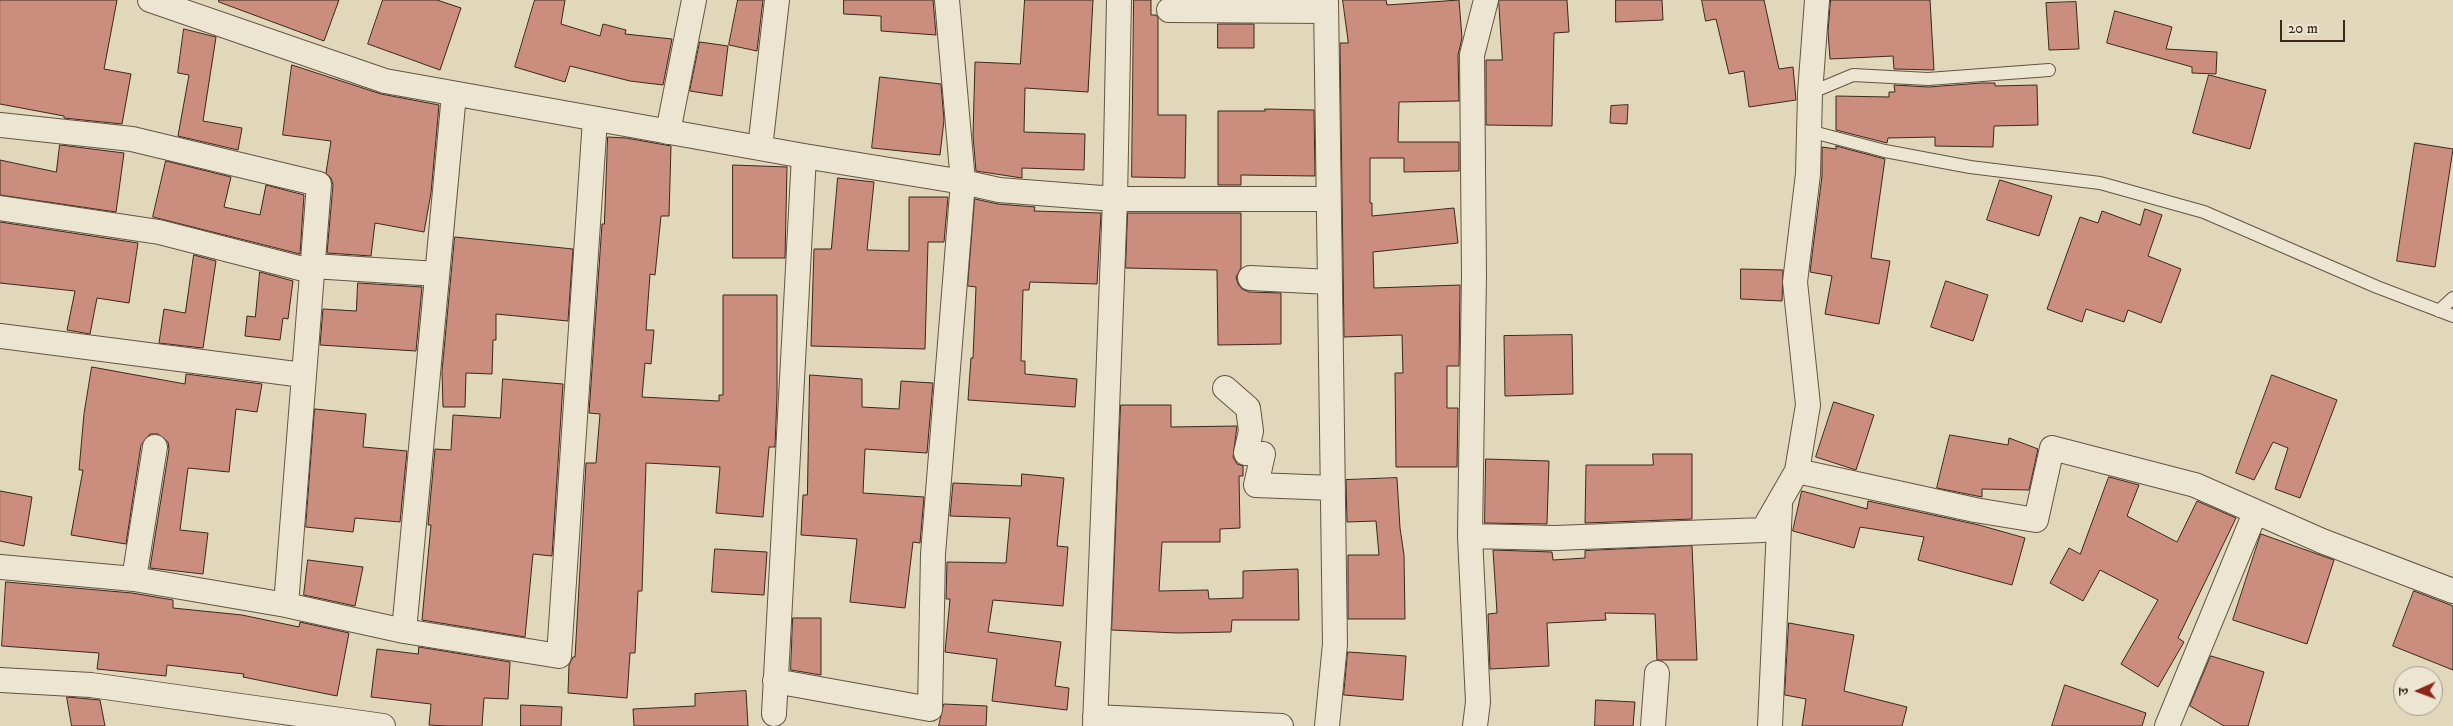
<!DOCTYPE html>
<meta charset="utf-8">
<style>
body{margin:0}
#map{position:relative;width:2453px;height:726px;overflow:hidden;background:#e1d7ba;font-family:"IM FELL DW Pica","Noto Serif Devanagari",serif}
canvas{display:block}
.north{position:absolute;left:2393px;top:666px;width:50px;height:50px;box-sizing:border-box;background:#ece5d2;border:1px solid #a59989;border-radius:50%;rotate:268deg;font-size:14px;font-weight:700;line-height:20px;text-align:center;color:#3b281b}
.north::after{content:'';display:block;margin:auto;width:18px;height:22px;background:#8f2418;clip-path:polygon(50% 0,100% 100%,50% 72%,0 100%)}
.scale{position:absolute;left:2280px;top:20px;width:65px;height:22px;box-sizing:border-box;border:2px solid #3b281b;border-top:0;padding-left:6px;font-size:15px;line-height:18px;white-space:nowrap;color:#3b281b;-webkit-text-stroke:4px #ece5d2;paint-order:stroke}
</style>
<div id="map">
<canvas width="2453" height="726"></canvas>
<div class="north">उ</div>
<div class="scale">20 m</div>
</div>
<script>
const ctx = document.querySelector('canvas').getContext('2d');
ctx.lineJoin = 'round';
function paint(path, color) { ctx.fillStyle = color; ctx.fill(path, 'evenodd'); }
function stroke(path, color, width, dash) { ctx.strokeStyle = color; ctx.lineWidth = width; ctx.lineCap = dash ? 'butt' : 'round'; ctx.setLineDash(dash || []); ctx.stroke(path); }
const building = new Path2D(`
 M 0,0 L 117,0 L 104,69 L 131,74 L 122,124 L 64,118 L 64,116 L 0,104 Z
 M 219,0 L 339,0 L 324,41 L 219,2 Z
 M 383,0 L 437,0 L 461,8 L 440,70 L 368,44 Z
 M 535,0 L 565,0 L 561,24 L 600,36 L 603,24 L 626,30 L 625,34 L 672,39 L 663,85 L 630,81 L 570,66 L 565,82 L 515,67 Z
 M 738,0 L 763,0 L 757,51 L 729,45 Z
 M 844,0 L 933,0 L 936,35 L 881,31 L 881,16 L 844,14 Z
 M 1025,0 L 1093,0 L 1088,92 L 1025,88 L 1024,132 L 1085,134 L 1084,170 L 1022,168 L 1022,178 L 976,171 L 973,136 L 975,62 L 1020,64 Z
 M 1134,0 L 1151,0 L 1151,15 L 1156,15 L 1158,18 L 1158,115 L 1186,115 L 1185,178 L 1132,177 Z
 M 1343,0 L 1386,0 L 1387,5 L 1459,0 L 1462,38 L 1458,55 L 1459,101 L 1399,102 L 1398,142 L 1459,142 L 1459,171 L 1404,172 L 1404,158 L 1370,158 L 1370,203 L 1372,203 L 1372,216 L 1454,208 L 1458,243 L 1373,252 L 1374,288 L 1460,285 L 1459,366 L 1447,366 L 1447,408 L 1458,408 L 1457,467 L 1396,467 L 1395,373 L 1403,373 L 1402,335 L 1344,337 L 1340,43 L 1348,43 Z
 M 1499,0 L 1567,0 L 1569,32 L 1554,33 L 1552,126 L 1486,125 L 1486,60 L 1502,60 Z
 M 1616,0 L 1662,0 L 1663,20 L 1616,22 Z
 M 1702,0 L 1764,0 L 1779,69 L 1793,67 L 1796,100 L 1749,107 L 1744,71 L 1729,74 L 1716,19 L 1706,21 Z
 M 1831,0 L 1930,0 L 1934,70 L 1894,69 L 1893,56 L 1830,59 L 1828,32 Z
 M 2076,2 L 2079,49 L 2049,50 L 2046,3 Z
 M 2115,11 L 2172,27 L 2166,49 L 2217,52 L 2216,74 L 2192,73 L 2192,67 L 2107,43 Z
 M 1218,24 L 1254,24 L 1254,48 L 1218,48 Z
 M 184,29 L 216,37 L 203,121 L 242,128 L 238,150 L 178,136 L 189,75 L 178,73 Z
 M 700,42 L 728,46 L 722,96 L 690,91 Z
 M 292,65 L 381,94 L 439,105 L 431,193 L 424,232 L 375,223 L 371,256 L 327,253 L 333,185 L 331,178 L 326,173 L 331,141 L 283,135 Z
 M 2209,75 L 2266,90 L 2250,149 L 2193,133 Z
 M 880,77 L 941,84 L 944,120 L 940,155 L 872,148 Z
 M 1982,83 L 1995,83 L 1995,86 L 2037,85 L 2038,125 L 1994,126 L 1993,147 L 1935,146 L 1935,137 L 1888,138 L 1887,143 L 1836,130 L 1836,96 L 1889,97 L 1889,92 L 1895,92 L 1894,85 L 1928,87 Z
 M 1628,105 L 1627,124 L 1610,123 L 1611,106 Z
 M 1265,109 L 1314,110 L 1315,176 L 1241,175 L 1241,185 L 1218,185 L 1218,111 L 1265,111 Z
 M 608,137 L 626,138 L 671,146 L 669,216 L 661,216 L 655,275 L 650,274 L 646,330 L 654,330 L 651,364 L 645,363 L 642,397 L 719,401 L 719,395 L 723,395 L 723,295 L 777,295 L 777,395 L 775,447 L 769,447 L 763,517 L 716,513 L 720,467 L 646,463 L 642,591 L 638,591 L 635,653 L 630,653 L 627,698 L 568,693 L 569,665 L 573,657 L 575,657 L 586,463 L 596,463 L 600,414 L 589,413 L 602,224 L 604,224 Z
 M 2415,143 L 2453,149 L 2435,267 L 2397,261 Z
 M 60,145 L 124,153 L 116,212 L 0,195 L 0,160 L 56,172 Z
 M 1836,146 L 1885,159 L 1871,258 L 1890,261 L 1879,324 L 1825,314 L 1832,276 L 1810,272 L 1822,176 L 1822,147 L 1836,149 Z
 M 166,161 L 231,177 L 224,207 L 260,215 L 266,185 L 304,195 L 300,254 L 153,217 Z
 M 733,165 L 787,167 L 785,258 L 733,258 Z
 M 838,178 L 874,182 L 867,250 L 909,251 L 909,197 L 948,197 L 944,242 L 928,242 L 925,349 L 811,346 L 814,249 L 831,249 Z
 M 2000,180 L 2052,196 L 2039,236 L 1987,220 Z
 M 975,199 L 998,204 L 1035,207 L 1034,211 L 1101,213 L 1097,284 L 1030,282 L 1029,290 L 1023,290 L 1021,361 L 1025,361 L 1025,374 L 1077,379 L 1075,407 L 968,400 L 971,358 L 973,358 L 976,287 L 968,286 Z
 M 2145,209 L 2162,215 L 2148,256 L 2181,269 L 2161,323 L 2128,310 L 2124,322 L 2086,309 L 2082,322 L 2047,309 L 2080,217 L 2098,223 L 2102,211 L 2140,225 Z
 M 1128,213 L 1241,213 L 1241,268 L 1236,277 L 1238,284 L 1242,289 L 1249,292 L 1281,293 L 1281,344 L 1218,345 L 1217,270 L 1126,268 Z
 M 0,222 L 138,243 L 129,303 L 97,298 L 90,334 L 67,330 L 75,291 L 0,283 Z
 M 455,237 L 573,249 L 568,321 L 496,314 L 496,340 L 493,340 L 492,374 L 466,373 L 465,407 L 443,407 L 442,372 Z
 M 194,255 L 216,261 L 203,348 L 159,343 L 164,309 L 185,313 Z
 M 1741,269 L 1783,270 L 1782,301 L 1741,299 Z
 M 260,272 L 293,281 L 288,319 L 283,318 L 280,340 L 245,336 L 247,316 L 255,317 Z
 M 1946,281 L 1988,295 L 1973,341 L 1931,327 Z
 M 358,283 L 422,287 L 416,351 L 320,345 L 323,309 L 356,311 Z
 M 1572,335 L 1573,394 L 1505,396 L 1504,336 Z
 M 92,367 L 185,384 L 186,374 L 262,384 L 257,412 L 236,409 L 229,472 L 188,468 L 180,530 L 208,533 L 203,574 L 150,568 L 169,449 L 168,442 L 158,434 L 150,434 L 141,445 L 126,544 L 71,535 L 83,470 L 79,470 L 84,414 Z
 M 810,375 L 862,379 L 862,407 L 899,409 L 901,381 L 933,383 L 927,453 L 865,449 L 863,493 L 924,497 L 920,543 L 913,542 L 905,608 L 850,602 L 857,539 L 801,535 L 803,495 L 807,495 Z
 M 2272,375 L 2337,400 L 2300,498 L 2275,489 L 2288,448 L 2273,442 L 2254,480 L 2236,473 Z
 M 503,379 L 563,384 L 552,556 L 533,554 L 525,637 L 422,620 L 431,525 L 428,525 L 435,449 L 451,450 L 453,415 L 500,418 Z
 M 1834,402 L 1874,415 L 1856,470 L 1816,457 Z
 M 1121,405 L 1171,405 L 1171,427 L 1237,426 L 1233,457 L 1237,464 L 1243,466 L 1243,476 L 1239,476 L 1240,528 L 1220,529 L 1220,542 L 1162,542 L 1159,591 L 1208,590 L 1209,599 L 1243,598 L 1243,571 L 1298,569 L 1299,620 L 1232,620 L 1231,632 L 1177,633 L 1112,630 Z
 M 315,409 L 366,414 L 363,447 L 407,451 L 400,522 L 355,518 L 353,532 L 306,527 Z
 M 1950,435 L 2008,445 L 2009,438 L 2038,449 L 2029,490 L 1982,489 L 1982,497 L 1937,488 Z
 M 1653,454 L 1692,454 L 1692,519 L 1585,523 L 1586,465 L 1653,465 Z
 M 1486,459 L 1549,461 L 1547,524 L 1485,523 Z
 M 1022,474 L 1064,478 L 1057,546 L 1068,547 L 1063,606 L 993,600 L 988,632 L 1061,642 L 1055,686 L 1069,688 L 1067,710 L 992,701 L 997,659 L 945,652 L 950,599 L 946,599 L 947,562 L 1006,563 L 1010,518 L 950,516 L 953,483 L 1021,486 Z
 M 2109,477 L 2139,485 L 2127,516 L 2177,542 L 2197,501 L 2236,518 L 2178,638 L 2184,642 L 2158,687 L 2121,664 L 2158,600 L 2100,570 L 2083,601 L 2050,583 L 2069,548 L 2080,554 Z
 M 1397,478 L 1400,528 L 1404,555 L 1405,619 L 1348,619 L 1348,555 L 1379,555 L 1376,521 L 1347,522 L 1346,480 Z
 M 0,491 L 32,497 L 24,546 L 0,541 Z
 M 1802,491 L 1867,509 L 1868,501 L 1979,525 L 2025,538 L 2012,585 L 1918,560 L 1924,537 L 1860,527 L 1854,548 L 1793,531 Z
 M 2261,534 L 2334,560 L 2307,644 L 2233,620 Z
 M 1692,546 L 1697,660 L 1657,660 L 1655,614 L 1605,613 L 1606,620 L 1547,623 L 1549,666 L 1490,669 L 1488,614 L 1497,613 L 1493,550 L 1552,552 L 1553,560 L 1585,558 L 1585,551 Z
 M 715,549 L 767,552 L 764,595 L 712,592 Z
 M 308,560 L 363,567 L 355,606 L 304,595 Z
 M 6,582 L 132,593 L 173,600 L 173,608 L 242,615 L 299,627 L 300,622 L 349,633 L 337,696 L 243,677 L 244,674 L 167,665 L 166,676 L 97,669 L 99,653 L 2,646 Z
 M 2414,591 L 2453,606 L 2453,670 L 2393,646 Z
 M 793,618 L 821,618 L 821,675 L 791,670 Z
 M 1789,623 L 1854,635 L 1844,691 L 1907,707 L 1902,726 L 1802,726 L 1806,699 L 1785,695 Z
 M 419,647 L 510,662 L 508,699 L 484,698 L 482,726 L 447,726 L 429,725 L 431,704 L 371,697 L 377,649 L 418,654 Z
 M 1348,652 L 1406,656 L 1403,700 L 1344,695 Z
 M 2211,656 L 2264,672 L 2248,726 L 2224,726 L 2190,706 Z
 M 2065,685 L 2146,713 L 2142,726 L 2052,726 Z
 M 746,691 L 748,726 L 634,726 L 633,709 L 695,706 L 695,694 Z
 M 67,697 L 100,700 L 105,726 L 72,726 Z
 M 1596,700 L 1635,702 L 1633,726 L 1595,726 Z
 M 944,704 L 987,706 L 986,726 L 939,726 Z
 M 521,705 L 562,707 L 561,726 L 521,726 Z`);
paint(building, '#cb8d7e');
stroke(building, '#3b281b', 1);
const service = new Path2D(`
 M 1810,93 L 1853,75 L 1928,79 L 2049,70
 M 1809,131 L 1885,151 L 1970,167 L 2100,183 L 2204,212 L 2377,287 L 2453,316
 M 2439,311 L 2453,298`);
const minor = new Path2D(`
 M 150,0 L 385,81 L 804,156 L 963,182 L 999,190 L 1115,199 L 1328,199
 M 1326,0 L 1335,644 L 1327,726
 M 1169,10 L 1326,11
 M 0,125 L 132,139 L 319,184 L 286,605
 M 668,132 L 694,0
 M 760,148 L 777,0
 M 0,208 L 159,232 L 303,269 L 313,266 L 437,274
 M 1250,278 L 1330,282
 M 0,336 L 303,375
 M 1225,388 L 1248,408 L 1251,431 L 1246,453 L 1263,454 L 1256,485 L 1333,488
 M 1797,471 L 1975,510 L 2036,520 L 2052,448 L 2195,485 L 2322,541 L 2453,591
 M 1470,536 L 1555,538 L 1763,530 L 1797,471 L 1808,405 L 1795,282 L 1808,174 L 1810,93 L 1817,0
 M 0,567 L 134,579 L 286,605 L 404,631 L 559,656 L 595,119
 M 134,579 L 155,447
 M 404,631 L 454,94
 M 0,680 L 91,685 L 383,726
 M 775,681 L 930,709 L 933,554 L 963,182 L 947,0
 M 774,714 L 804,156
 M 1095,717 L 1281,726
 M 1095,726 L 1115,199 L 1119,0
 M 1475,726 L 1478,702 L 1470,536 L 1474,275 L 1472,55 L 1486,0
 M 1653,726 L 1657,673
 M 1770,726 L 1780,505
 M 2167,726 L 2255,513`);
stroke(service, '#645443', 14);
stroke(minor, '#645443', 26);
stroke(service, '#ece5d2', 12);
stroke(minor, '#ece5d2', 24);
</script>
